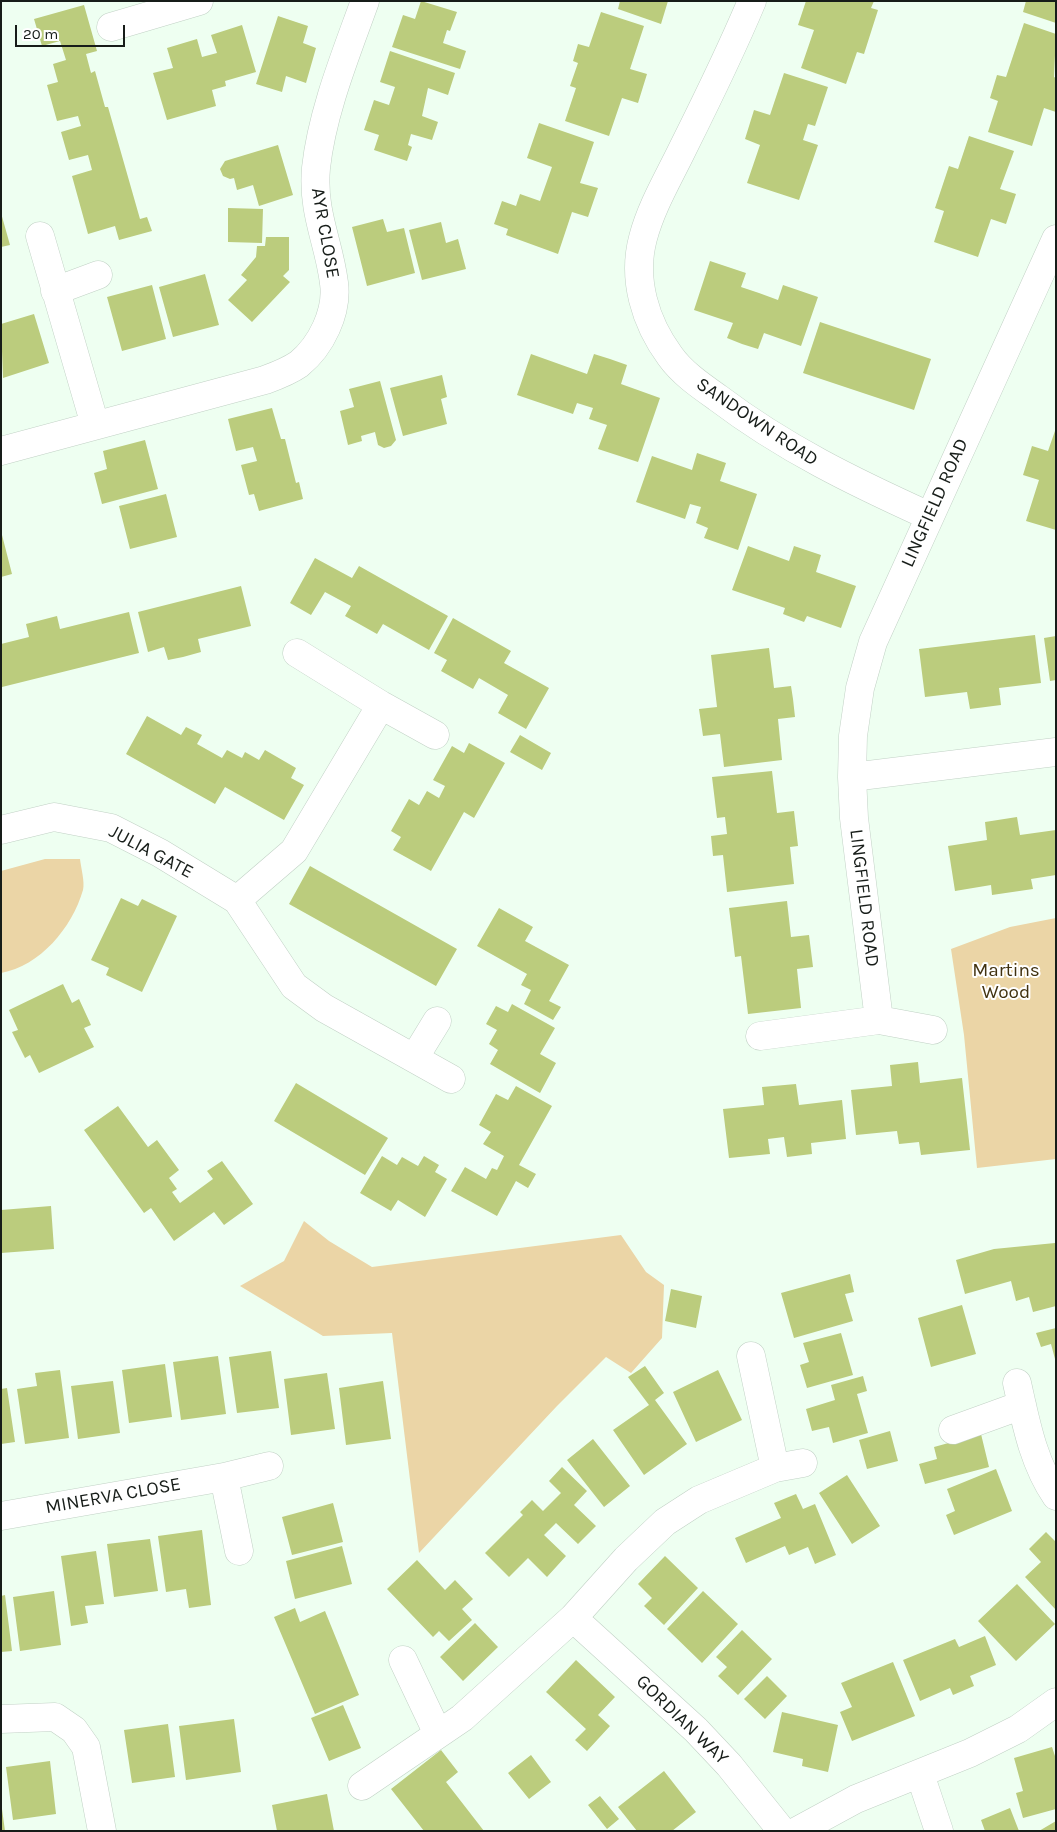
<!DOCTYPE html>
<style>
body{margin:0}
#map{position:relative;width:1057px;height:1832px;overflow:hidden;background:#eefff1;font-family:Karla,sans-serif}
canvas{display:block}
.frame{position:absolute;inset:0;border:2px solid #171d19;pointer-events:none}
.scale{position:absolute;left:15px;top:25px;width:110px;height:22px;box-sizing:border-box;border:2px solid #171d19;border-top:0;padding-left:6px;font-size:15px;line-height:18px;white-space:nowrap;color:#171d19;-webkit-text-stroke:4px #fff;paint-order:stroke}
</style>
<div id="map">
<canvas width="1057" height="1832"></canvas>
<div class="frame"></div>
<div class="scale">20 m</div>
</div>
<script>
const ctx = document.querySelector('canvas').getContext('2d');
ctx.lineJoin = 'round';
function paint(path, color) { ctx.fillStyle = color; ctx.fill(path, 'evenodd'); }
function stroke(path, color, width, dash) { ctx.strokeStyle = color; ctx.lineWidth = width; ctx.lineCap = dash ? 'butt' : 'round'; ctx.setLineDash(dash || []); ctx.stroke(path); }
function drawText(font, color, halo, rows, align = 'center') {
  ctx.font = font + ' Karla,sans-serif'; ctx.lineWidth = 4; ctx.setLineDash([]); ctx.textBaseline = 'middle'; ctx.strokeStyle = halo; ctx.fillStyle = color; for (const [text, x, y, turn = 0] of rows) {
    ctx.save(); ctx.translate(x, y); ctx.rotate((+turn || 0) * Math.PI / 180); ctx.textAlign = isNaN(turn) ? turn : align; if (halo) ctx.strokeText(text, 0, 0); ctx.fillText(text, 0, 0); ctx.restore();
  }
}
paint(new Path2D(`
 M 45,859 L 80,859 C 81,868 85,882 83,890 C 72,928 40,966 1,973 L 1,871 Z
 M 1056,918 L 1056,1159 L 977,1168 L 964,1035 L 951,949 L 1010,927 Z
 M 304,1221 L 329,1241 L 372,1267 L 621,1235 L 646,1272 L 664,1285 L 662,1338 L 631,1373 L 606,1357 L 557,1406 L 419,1553 L 392,1333 L 323,1336 L 240,1286 L 284,1261 Z`), '#ebd5a6');
paint(new Path2D(`
 M 421,1 L 457,12 L 450,31 L 447,30 L 443,43 L 466,51 L 460,69 L 392,47 L 403,15 L 415,19 Z
 M 620,1 L 668,1 L 661,24 L 618,9 Z
 M 806,1 L 874,1 L 871,8 L 878,10 L 864,54 L 857,52 L 846,84 L 801,68 L 814,30 L 798,25 Z
 M 1026,1 L 1056,1 L 1056,23 L 1023,12 Z
 M 84,5 L 97,51 L 86,54 L 91,73 L 95,71 L 105,107 L 108,107 L 140,219 L 147,217 L 152,231 L 119,240 L 115,226 L 88,234 L 72,176 L 92,170 L 88,155 L 69,160 L 61,132 L 81,126 L 78,116 L 57,121 L 47,85 L 58,82 L 53,64 L 66,60 L 60,41 L 42,46 L 34,19 Z
 M 601,12 L 644,26 L 630,69 L 647,74 L 638,103 L 622,98 L 609,136 L 565,121 L 576,88 L 570,86 L 578,63 L 573,61 L 578,44 L 589,47 Z
 M 278,16 L 308,26 L 303,43 L 316,48 L 306,83 L 286,76 L 282,92 L 256,84 Z
 M 1024,23 L 1056,34 L 1054,77 L 1056,78 L 1056,112 L 1044,108 L 1032,146 L 988,132 L 998,101 L 990,98 L 997,75 L 1006,77 Z
 M 242,25 L 256,72 L 225,81 L 226,86 L 212,90 L 216,106 L 167,120 L 153,73 L 173,68 L 167,48 L 197,39 L 202,57 L 217,53 L 211,35 Z
 M 390,51 L 455,73 L 448,95 L 428,88 L 422,116 L 438,122 L 432,140 L 411,134 L 408,145 L 412,147 L 407,161 L 374,150 L 379,135 L 364,130 L 374,100 L 389,105 L 395,87 L 380,82 Z
 M 784,73 L 828,87 L 815,126 L 808,124 L 803,140 L 818,145 L 799,200 L 747,183 L 760,145 L 745,139 L 754,110 L 770,115 Z
 M 539,123 L 594,142 L 580,183 L 598,188 L 588,217 L 572,212 L 558,254 L 506,235 L 508,229 L 494,224 L 502,201 L 516,206 L 520,194 L 540,201 L 552,167 L 527,158 Z
 M 969,136 L 1014,151 L 1000,189 L 1016,194 L 1006,224 L 991,219 L 978,257 L 934,242 L 944,211 L 935,208 L 949,166 L 958,169 Z
 M 278,145 L 293,195 L 259,206 L 253,185 L 237,190 L 234,178 L 230,179 L 223,176 L 220,169 L 225,161 Z
 M 228,208 L 263,209 L 262,243 L 228,242 Z
 M 1,213 L 10,245 L 1,247 Z
 M 383,219 L 387,232 L 404,228 L 415,273 L 367,286 L 352,227 Z
 M 441,222 L 446,243 L 458,239 L 466,269 L 422,280 L 409,230 Z
 M 266,237 L 289,237 L 289,270 L 283,276 L 290,282 L 252,322 L 228,300 L 247,280 L 241,275 L 256,257 L 257,246 L 265,246 Z
 M 710,261 L 746,273 L 741,287 L 759,293 L 778,300 L 783,285 L 818,297 L 801,346 L 764,333 L 758,349 L 742,344 L 727,338 L 733,323 L 694,310 Z
 M 205,274 L 219,325 L 173,337 L 159,287 Z
 M 152,285 L 166,339 L 122,351 L 107,297 Z
 M 34,314 L 49,363 L 3,378 L 1,324 Z
 M 820,322 L 931,359 L 914,410 L 803,373 Z
 M 531,354 L 587,374 L 594,354 L 610,359 L 627,365 L 621,384 L 660,398 L 638,462 L 598,449 L 607,425 L 589,419 L 593,408 L 577,403 L 573,414 L 517,395 Z
 M 442,375 L 447,397 L 441,399 L 447,424 L 403,436 L 390,388 Z
 M 380,381 L 396,440 L 391,446 L 384,448 L 378,445 L 375,432 L 361,436 L 362,441 L 348,445 L 340,411 L 354,407 L 349,389 Z
 M 272,408 L 281,439 L 285,439 L 296,483 L 299,482 L 303,499 L 259,511 L 254,494 L 249,495 L 241,465 L 257,461 L 253,447 L 236,451 L 228,419 Z
 M 1056,428 L 1056,530 L 1026,521 L 1039,480 L 1023,475 L 1032,446 L 1048,451 Z
 M 145,440 L 158,489 L 102,504 L 94,473 L 107,469 L 103,451 Z
 M 697,453 L 726,463 L 720,481 L 757,494 L 738,550 L 704,538 L 708,528 L 696,523 L 701,507 L 690,504 L 685,519 L 636,502 L 652,456 L 692,470 Z
 M 166,494 L 177,537 L 130,549 L 119,506 Z
 M 2,535 L 12,574 L 1,577 L 1,536 Z
 M 748,546 L 789,561 L 794,546 L 821,555 L 816,572 L 856,586 L 841,628 L 807,616 L 804,622 L 783,614 L 785,608 L 732,590 Z
 M 315,558 L 352,578 L 359,566 L 448,616 L 429,650 L 383,624 L 377,634 L 345,616 L 351,606 L 325,592 L 311,615 L 290,603 Z
 M 241,586 L 251,626 L 198,639 L 201,652 L 183,657 L 168,660 L 164,647 L 148,652 L 138,612 Z
 M 129,612 L 139,653 L 2,687 L 1,644 L 29,637 L 26,624 L 57,616 L 60,629 Z
 M 453,618 L 511,651 L 504,663 L 549,688 L 526,729 L 498,713 L 508,695 L 479,678 L 473,689 L 441,671 L 447,660 L 434,653 Z
 M 1035,635 L 1041,683 L 999,688 L 1001,705 L 970,709 L 967,692 L 925,697 L 919,649 Z
 M 1056,636 L 1056,680 L 1050,681 L 1044,638 Z
 M 769,648 L 774,688 L 791,686 L 793,699 L 795,717 L 778,719 L 782,760 L 724,767 L 720,734 L 703,736 L 699,709 L 717,707 L 711,655 Z
 M 147,716 L 181,735 L 186,727 L 202,735 L 197,744 L 222,758 L 227,750 L 242,758 L 245,752 L 259,760 L 265,750 L 296,768 L 291,778 L 304,785 L 284,820 L 225,787 L 215,804 L 126,754 Z
 M 520,735 L 551,753 L 542,770 L 510,752 Z
 M 469,743 L 505,763 L 474,818 L 464,812 L 431,871 L 393,850 L 401,837 L 391,831 L 409,799 L 419,805 L 427,791 L 439,798 L 445,786 L 433,780 L 452,746 L 464,753 Z
 M 772,771 L 777,813 L 794,811 L 798,846 L 790,847 L 794,884 L 727,892 L 723,855 L 713,856 L 711,836 L 727,834 L 725,817 L 717,818 L 712,777 Z
 M 1017,817 L 1020,835 L 1056,830 L 1056,875 L 1031,879 L 1033,889 L 992,895 L 991,885 L 955,891 L 948,846 L 987,840 L 985,822 Z
 M 310,866 L 457,949 L 436,986 L 289,904 Z
 M 121,898 L 138,906 L 142,899 L 177,916 L 142,992 L 106,975 L 109,968 L 91,960 Z
 M 787,901 L 791,937 L 809,935 L 813,967 L 797,969 L 801,1008 L 748,1014 L 741,956 L 735,957 L 729,908 Z
 M 499,908 L 533,927 L 525,941 L 569,965 L 549,1001 L 561,1007 L 553,1020 L 524,1004 L 531,990 L 521,985 L 527,974 L 477,946 Z
 M 63,984 L 72,1003 L 79,999 L 91,1025 L 84,1028 L 94,1047 L 39,1073 L 30,1055 L 25,1058 L 12,1032 L 18,1030 L 9,1010 Z
 M 512,1004 L 555,1028 L 540,1054 L 556,1063 L 540,1093 L 490,1064 L 498,1050 L 489,1044 L 497,1030 L 486,1024 L 496,1006 L 508,1012 Z
 M 918,1062 L 920,1083 L 962,1078 L 970,1150 L 921,1155 L 919,1142 L 899,1144 L 897,1131 L 856,1135 L 851,1090 L 892,1086 L 890,1065 Z
 M 296,1083 L 388,1138 L 365,1175 L 274,1121 Z
 M 796,1084 L 799,1105 L 842,1100 L 846,1139 L 811,1143 L 812,1154 L 787,1157 L 784,1137 L 768,1139 L 770,1154 L 729,1158 L 723,1109 L 764,1105 L 762,1087 Z
 M 516,1086 L 552,1106 L 519,1165 L 536,1174 L 528,1188 L 516,1181 L 497,1216 L 451,1191 L 465,1167 L 486,1179 L 492,1168 L 497,1170 L 504,1156 L 483,1144 L 491,1132 L 479,1125 L 496,1094 L 508,1100 Z
 M 118,1106 L 148,1147 L 157,1140 L 179,1170 L 169,1178 L 177,1189 L 172,1192 L 180,1203 L 213,1179 L 207,1171 L 222,1161 L 253,1204 L 224,1225 L 214,1212 L 174,1241 L 151,1208 L 144,1213 L 84,1130 Z
 M 382,1156 L 397,1165 L 402,1157 L 418,1166 L 424,1156 L 439,1165 L 435,1172 L 447,1179 L 425,1217 L 398,1200 L 391,1211 L 360,1193 Z
 M 51,1206 L 54,1249 L 1,1253 L 1,1210 Z
 M 1055,1243 L 1056,1306 L 1033,1312 L 1029,1297 L 1016,1301 L 1011,1281 L 965,1294 L 956,1260 L 994,1249 Z
 M 850,1274 L 854,1292 L 845,1294 L 853,1321 L 794,1338 L 781,1293 Z
 M 671,1289 L 702,1296 L 696,1328 L 665,1321 Z
 M 962,1305 L 976,1354 L 931,1367 L 918,1318 Z
 M 1056,1328 L 1056,1359 L 1055,1359 L 1051,1344 L 1041,1347 L 1036,1333 Z
 M 841,1333 L 853,1375 L 807,1388 L 800,1365 L 809,1362 L 803,1343 Z
 M 271,1351 L 279,1408 L 237,1413 L 229,1357 Z
 M 218,1356 L 226,1414 L 181,1420 L 173,1362 Z
 M 165,1364 L 172,1417 L 129,1423 L 122,1370 Z
 M 645,1366 L 664,1393 L 655,1400 L 687,1444 L 644,1475 L 613,1430 L 649,1405 L 628,1377 Z
 M 60,1370 L 69,1438 L 25,1444 L 17,1389 L 37,1386 L 35,1373 Z
 M 718,1370 L 742,1420 L 696,1442 L 673,1392 Z
 M 327,1373 L 335,1429 L 291,1435 L 284,1379 Z
 M 863,1376 L 867,1391 L 857,1394 L 868,1433 L 833,1443 L 829,1427 L 812,1431 L 806,1409 L 835,1400 L 831,1385 Z
 M 113,1381 L 120,1433 L 78,1439 L 71,1386 Z
 M 383,1381 L 391,1439 L 346,1445 L 339,1388 Z
 M 7,1388 L 15,1442 L 1,1444 L 1,1389 Z
 M 890,1431 L 898,1461 L 867,1469 L 859,1440 Z
 M 981,1434 L 989,1467 L 925,1484 L 919,1464 L 937,1459 L 934,1447 Z
 M 593,1439 L 630,1486 L 604,1507 L 567,1460 Z
 M 562,1467 L 587,1491 L 574,1505 L 596,1526 L 578,1544 L 556,1523 L 544,1535 L 566,1556 L 547,1577 L 528,1558 L 509,1577 L 485,1553 L 523,1515 L 520,1512 L 532,1500 L 543,1511 L 561,1493 L 549,1481 Z
 M 996,1469 L 1012,1511 L 954,1535 L 946,1515 L 955,1511 L 947,1489 Z
 M 847,1475 L 880,1526 L 852,1544 L 819,1493 Z
 M 796,1494 L 803,1509 L 815,1504 L 836,1555 L 815,1564 L 808,1547 L 789,1555 L 785,1546 L 746,1563 L 735,1538 L 781,1518 L 774,1503 Z
 M 333,1503 L 343,1542 L 292,1555 L 282,1517 Z
 M 202,1530 L 211,1605 L 189,1608 L 186,1589 L 166,1592 L 158,1536 Z
 M 1046,1532 L 1056,1542 L 1056,1610 L 1025,1577 L 1041,1562 L 1029,1549 Z
 M 150,1539 L 158,1591 L 114,1597 L 107,1544 Z
 M 342,1546 L 352,1584 L 295,1599 L 286,1561 Z
 M 96,1551 L 104,1604 L 85,1606 L 88,1623 L 71,1626 L 61,1556 Z
 M 665,1556 L 698,1588 L 664,1625 L 644,1606 L 652,1598 L 638,1584 Z
 M 417,1560 L 445,1590 L 455,1580 L 473,1599 L 462,1609 L 472,1620 L 449,1641 L 439,1631 L 433,1637 L 387,1589 Z
 M 1017,1584 L 1055,1624 L 1016,1661 L 978,1621 Z
 M 54,1591 L 61,1645 L 20,1651 L 13,1597 Z
 M 703,1591 L 738,1624 L 702,1663 L 667,1629 Z
 M 5,1595 L 12,1651 L 1,1652 L 1,1596 Z
 M 295,1608 L 300,1622 L 325,1611 L 359,1695 L 315,1714 L 274,1617 Z
 M 475,1623 L 498,1647 L 463,1681 L 440,1657 Z
 M 742,1630 L 772,1659 L 738,1695 L 718,1676 L 727,1667 L 716,1657 Z
 M 985,1636 L 996,1665 L 970,1676 L 974,1686 L 953,1695 L 950,1688 L 920,1701 L 903,1660 L 955,1639 L 959,1647 Z
 M 576,1660 L 615,1697 L 598,1715 L 610,1726 L 587,1751 L 575,1740 L 586,1729 L 546,1692 Z
 M 893,1662 L 915,1716 L 852,1741 L 840,1712 L 852,1707 L 841,1683 Z
 M 767,1676 L 787,1696 L 765,1719 L 744,1699 Z
 M 343,1705 L 361,1748 L 329,1761 L 311,1718 Z
 M 782,1712 L 838,1725 L 828,1772 L 802,1766 L 803,1759 L 773,1752 Z
 M 234,1719 L 241,1772 L 186,1780 L 179,1726 Z
 M 168,1724 L 175,1777 L 132,1783 L 124,1730 Z
 M 1052,1747 L 1056,1759 L 1056,1809 L 1023,1818 L 1016,1793 L 1023,1791 L 1014,1758 Z
 M 441,1750 L 458,1772 L 446,1782 L 484,1831 L 424,1831 L 391,1789 Z
 M 531,1755 L 551,1782 L 529,1799 L 508,1773 Z
 M 50,1761 L 56,1814 L 13,1820 L 6,1767 Z
 M 664,1771 L 696,1812 L 672,1831 L 637,1831 L 618,1807 Z
 M 327,1794 L 334,1831 L 277,1831 L 272,1805 Z
 M 600,1796 L 619,1819 L 607,1829 L 588,1805 Z
 M 1010,1808 L 1019,1831 L 985,1831 L 981,1820 Z
 M 1,1809 L 2,1809 L 5,1831 L 1,1831 Z
 M 1056,1821 L 1056,1831 L 1039,1831 Z`), '#bbcc7d');
const minor = new Path2D(`
 M 752,1 C 731,51 707,100 683,148 C 669,177 651,207 643,238 C 632,279 645,322 670,356 C 682,373 701,386 718,398 C 784,448 854,482 929,516
 M 111,27 L 199,1
 M 40,236 L 95,425
 M 55,291 L 98,275
 M 1,451 L 265,380 C 276,376 289,371 299,364 C 321,346 338,312 334,283 C 329,242 312,213 316,168 C 322,112 346,54 365,1
 M 297,653 L 381,705 L 435,735
 M 852,777 L 1056,752
 M 1,830 L 54,817 L 111,828 L 160,853 L 237,900 L 294,986 L 324,1008 L 451,1079
 M 237,900 L 294,851 L 381,705
 M 879,1020 L 854,818 L 852,777 L 853,736 L 860,688 L 873,642 L 1056,239
 M 760,1036 L 879,1020 L 933,1030
 M 415,1057 L 437,1021
 M 751,1356 L 775,1468
 M 1017,1383 C 1026,1423 1033,1462 1056,1496
 M 953,1430 L 1022,1405
 M 224,1477 L 239,1551
 M 1,1516 L 224,1477 L 269,1466
 M 573,1618 L 696,1730 L 729,1765 L 782,1831
 M 403,1660 L 438,1734
 M 1,1719 L 55,1717 L 74,1730 L 86,1747 L 102,1831
 M 920,1774 L 939,1831
 M 362,1786 L 462,1718 L 573,1618 L 626,1559 L 665,1522 L 699,1500 L 775,1468 L 803,1463
 M 797,1831 L 856,1799 L 970,1753 L 1018,1729 L 1056,1702`);
stroke(minor, '#c1d1c5', 29);
stroke(minor, '#fff', 28);
drawText('19px', '#171d19', '#fff', [
 ["AYR CLOSE",325,233,80],
 ["SANDOWN ROAD",757,422,34],
 ["LINGFIELD ROAD",935,503,-66],
 ["JULIA GATE",151,852,28],
 ["LINGFIELD ROAD",864,898,83],
 ["MINERVA CLOSE",113,1496,-10],
 ["GORDIAN WAY",682,1720,44]
]);
drawText('19px', '#413210', '#fff', [
 ["Martins",1006,971],
 ["Wood",1006,993]
]);
</script>
